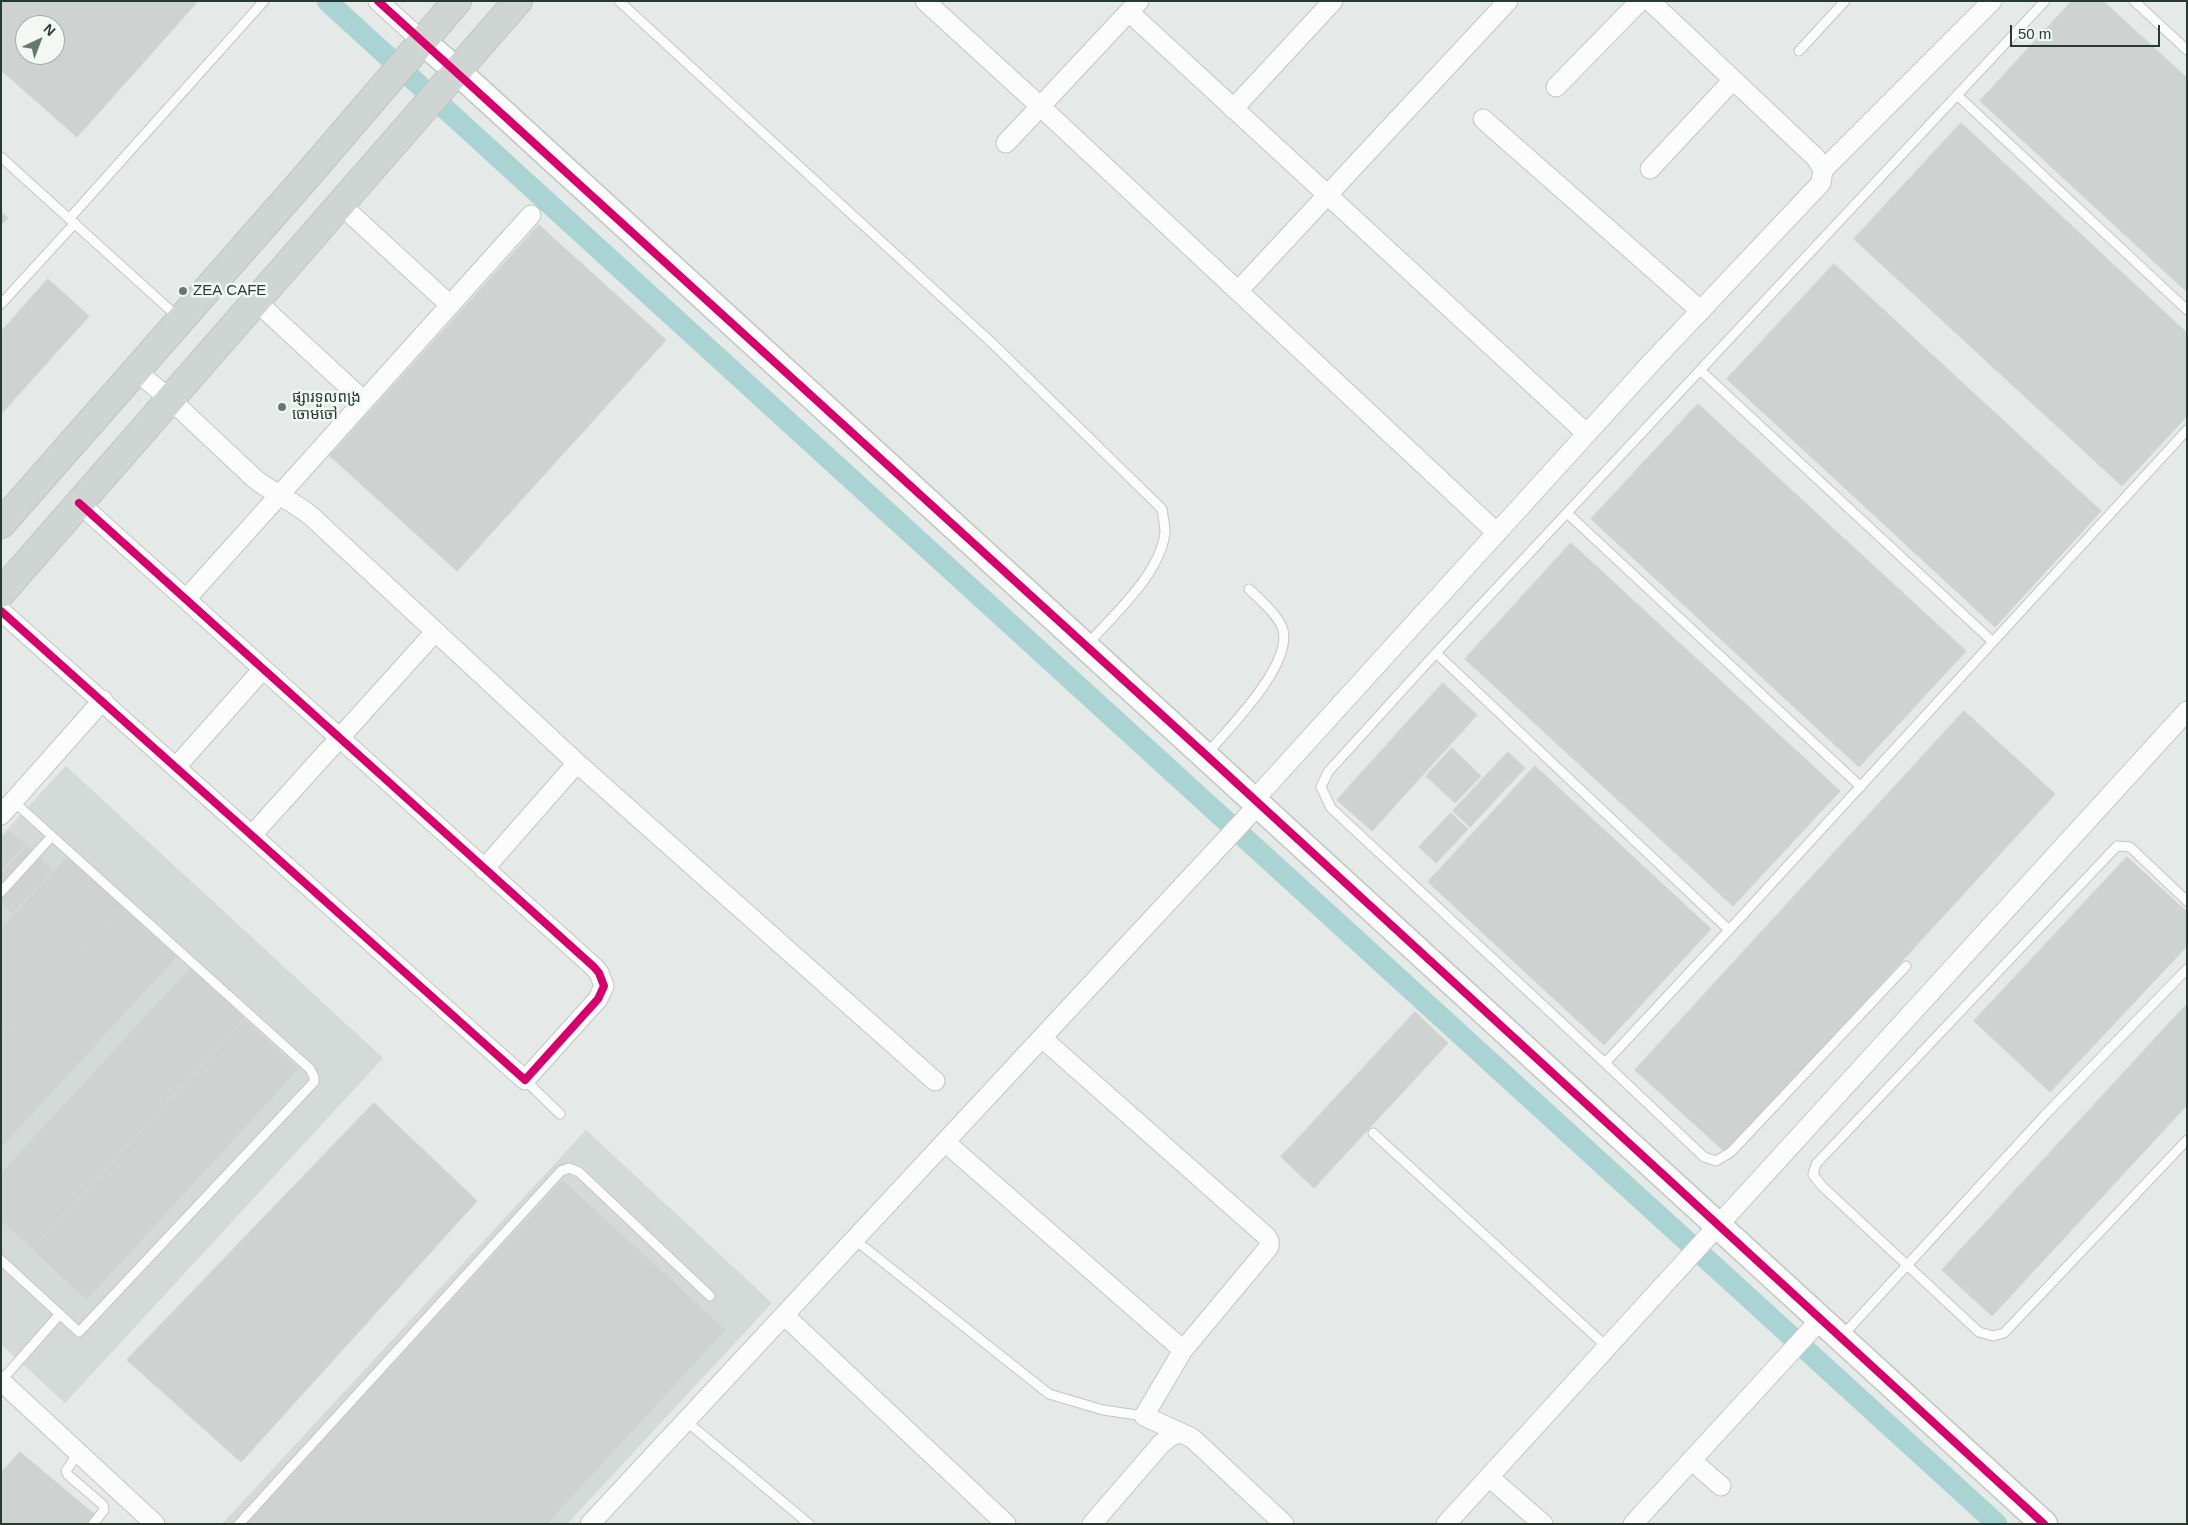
<!DOCTYPE html>
<meta charset="utf-8">
<style>
body{margin:0}
#map{position:relative;width:2188px;height:1525px;overflow:hidden;background:#e5e9e7;font-family:Arial,sans-serif}
canvas{display:block}
.frame{position:absolute;inset:0;border:2px solid #253b32;pointer-events:none}
.north{position:absolute;left:15px;top:15px;width:50px;height:50px;box-sizing:border-box;background:#f3f8f5;border:1px solid #a1aca7;border-radius:50%;rotate:43deg;font-size:14px;font-weight:700;line-height:20px;text-align:center;color:#253b32}
.north::after{content:'';display:block;margin:auto;width:18px;height:22px;background:#687871;clip-path:polygon(50% 0,100% 100%,50% 72%,0 100%)}
.scale{position:absolute;left:2010px;top:25px;width:150px;height:22px;box-sizing:border-box;border:2px solid #253b32;border-top:0;padding-left:6px;font-size:15px;line-height:18px;white-space:nowrap;color:#253b32;-webkit-text-stroke:4px #f3f8f5;paint-order:stroke}
</style>
<div id="map">
<canvas width="2188" height="1525"></canvas>
<div class="frame"></div>
<div class="north">N</div>
<div class="scale">50 m</div>
</div>
<script>
const ctx = document.querySelector('canvas').getContext('2d');
ctx.lineJoin = 'round';
function paint(path, color) { ctx.fillStyle = color; ctx.fill(path, 'evenodd'); }
function stroke(path, color, width, dash) { ctx.strokeStyle = color; ctx.lineWidth = width; ctx.lineCap = dash ? 'butt' : 'round'; ctx.setLineDash(dash || []); ctx.stroke(path); }
function drawText(font, color, halo, rows, align = 'center') {
  ctx.font = font + ' Arial,"Noto Sans Khmer",sans-serif'; ctx.lineWidth = 5; ctx.setLineDash([]); ctx.textBaseline = 'middle'; ctx.strokeStyle = halo; ctx.fillStyle = color; for (const [text, x, y, turn = 0] of rows) {
    ctx.save(); ctx.translate(x, y); ctx.rotate((+turn || 0) * Math.PI / 180); ctx.textAlign = isNaN(turn) ? turn : align; if (halo) ctx.strokeText(text, 0, 0); ctx.fillText(text, 0, 0); ctx.restore();
  }
}
paint(new Path2D(`
 M 66,766 L 383,1058 L 65,1403 L 1,1344 L 1,836 Z
 M 586,1130 L 772,1303 L 567,1524 L 222,1524 Z`), '#d4dad7');
stroke(new Path2D(`
 M 327,1 L 1997,1524`), '#aad3d3', 21);
const building = new Path2D(`
 M 1,1 L 198,1 L 77,137 L 1,70 ZM 25,25 L 55,25 L 55,55 L 25,55 Z
 M 2072,1 L 2103,1 L 2187,78 L 2187,292 L 1980,101 Z
 M 1961,123 L 2187,333 L 2187,416 L 2122,486 L 1854,239 Z
 M 1,212 L 8,218 L 1,225 Z
 M 539,225 L 666,340 L 457,571 L 330,456 Z
 M 1834,264 L 2101,511 L 1995,627 L 1727,379 Z
 M 48,279 L 89,316 L 1,414 L 1,332 Z
 M 1698,404 L 1966,651 L 1859,767 L 1591,519 Z
 M 1571,543 L 1840,791 L 1733,906 L 1465,659 Z
 M 1443,683 L 1477,715 L 1372,831 L 1337,800 Z
 M 1964,711 L 2055,794 L 1726,1153 L 1635,1070 Z
 M 1452,748 L 1481,776 L 1455,803 L 1426,776 Z
 M 1508,752 L 1525,768 L 1470,827 L 1453,811 Z
 M 1535,766 L 1711,929 L 1604,1045 L 1428,882 Z
 M 1451,813 L 1468,829 L 1436,863 L 1419,847 Z
 M 9,831 L 25,845 L 1,870 L 1,840 Z
 M 27,847 L 52,871 L 12,913 L 1,902 L 1,875 Z
 M 68,857 L 122,907 L 1,1038 L 1,930 Z
 M 2127,857 L 2187,912 L 2187,946 L 2050,1092 L 1974,1021 Z
 M 123,908 L 176,957 L 1,1147 L 1,1040 Z
 M 190,969 L 244,1018 L 32,1248 L 1,1220 L 1,1174 Z
 M 2187,1004 L 2187,1105 L 1992,1316 L 1942,1270 Z
 M 1415,1012 L 1448,1043 L 1314,1188 L 1281,1157 Z
 M 245,1020 L 298,1069 L 87,1299 L 33,1250 Z
 M 374,1103 L 477,1201 L 241,1462 L 127,1360 Z
 M 563,1181 L 725,1330 L 546,1524 L 250,1524 L 248,1522 Z
 M 20,1452 L 94,1514 L 86,1524 L 1,1524 L 1,1473 Z`);
paint(building, '#ced2d0');
stroke(building, '#ced2d0', 1);
const lane = new Path2D(`
 M 619,1 L 991,342 L 1162,509 C 1163,517 1165,525 1165,532 C 1161,574 1112,616 1086,646
 M 2045,1 L 1436,653 L 1328,772 L 1321,787 L 1331,808 L 1605,1063 L 1729,930 L 2187,430
 M 2134,1 L 2187,50
 M 1799,51 L 1845,1
 M 1957,95 L 2187,310
 M 1,157 L 179,318
 M 69,219 L 264,1
 M 1,304 L 75,223
 M 1700,370 L 1993,642
 M 1567,513 L 1861,787
 M 1436,653 L 1729,930
 M 1206,755 C 1227,730 1296,662 1282,627 C 1276,613 1260,600 1249,589
 M 1,892 L 52,836
 M 2187,901 L 2130,847 L 2117,846 L 1816,1164 L 1813,1175 L 1823,1187 L 1979,1332 L 1993,1336 L 2004,1333 L 2187,1140
 M 1605,1063 L 1704,1157 L 1716,1161 L 1731,1152 L 1906,966
 M 525,1080 L 560,1114
 M 1373,1133 L 1607,1347
 M 854,1239 L 1049,1394 L 1103,1410 L 1144,1416
 M 1,1260 L 79,1332 L 314,1082 L 314,1077 L 310,1069 L 13,801
 M 1843,1335 L 2045,1115 L 2187,969
 M 1,1381 L 60,1314
 M 686,1421 L 809,1524
 M 78,1453 L 66,1471 L 68,1475 L 103,1505 L 104,1510 L 93,1524
 M 239,1524 L 561,1171 L 569,1168 L 579,1172 L 710,1296`);
const street = new Path2D(`
 M 378,1 L 422,41
 M 925,1 L 1041,107 L 1497,533
 M 1129,12 L 1587,434
 M 1556,87 L 1640,1
 M 1233,109 L 1333,1
 M 1483,119 L 1701,311
 M 1006,143 L 1139,1
 M 1650,169 L 1733,80
 M 1823,170 L 1992,1
 M 341,205 L 450,305
 M 1238,291 L 1508,1
 M 257,302 L 364,401
 M 136,371 L 171,400 L 255,479 C 273,493 294,502 311,516 L 577,763 L 935,1081
 M 186,599 L 531,215
 M 1,611 L 525,1080 L 598,999 L 604,986 L 599,973 L 594,967 L 79,503
 M 176,767 L 263,669
 M 1254,800 L 1651,363 L 1821,183 L 1823,170 L 1816,158 L 1650,1
 M 1,815 L 103,700
 M 252,835 L 435,632
 M 484,869 L 577,763
 M 1042,1038 L 1266,1236 L 1269,1241 L 1269,1247 L 1183,1350 L 1144,1416 L 1192,1438 L 1284,1524
 M 945,1142 L 1183,1350
 M 784,1315 L 1006,1524
 M 1,1381 L 155,1524
 M 1691,1460 L 1721,1486
 M 1489,1477 L 1543,1524
 M 590,1524 L 1259,804
 M 1092,1524 L 1161,1444 L 1171,1436 L 1180,1433
 M 1446,1524 L 2187,711
 M 1633,1524 L 1821,1319`);
const secondary = new Path2D(`
 M 422,41 L 457,71 L 2044,1524`);
const primary = new Path2D(`
 M 1,524 L 307,176 L 457,1
 M 1,593 L 518,1`);
stroke(lane, '#c2c6c4', 11);
stroke(street, '#c2c6c4', 21);
stroke(secondary, '#c1c7c4', 29);
stroke(primary, '#bdc5c2', 30);
stroke(lane, '#fbfcfb', 9);
stroke(street, '#fbfcfb', 19);
stroke(secondary, '#fbfcfb', 26);
stroke(primary, '#cfd5d3', 28);
stroke(new Path2D(`
 M 378,1 L 1206,755 L 2044,1524
 M 1,611 L 525,1080 L 598,999 L 604,986 L 599,973 L 594,967 L 79,503`), '#d6006c', 8);
for (const [x, y, r, color] of [
 [183,291,5,"#687871"],
 [282,407,5,"#687871"]
]) { const dot = new Path2D(); dot.arc(x, y, r, 0, 2 * Math.PI); ctx.fillStyle = color; ctx.fill(dot); stroke(dot, '#f3f8f5', 2); }
drawText('15px', '#253b32', '#f3f8f5', [
 ["ZEA CAFE",193,291],
 ["ផ្សារទួលពង្រ",292,398],
 ["ចោមចៅ",292,415]
], 'left');
</script>
